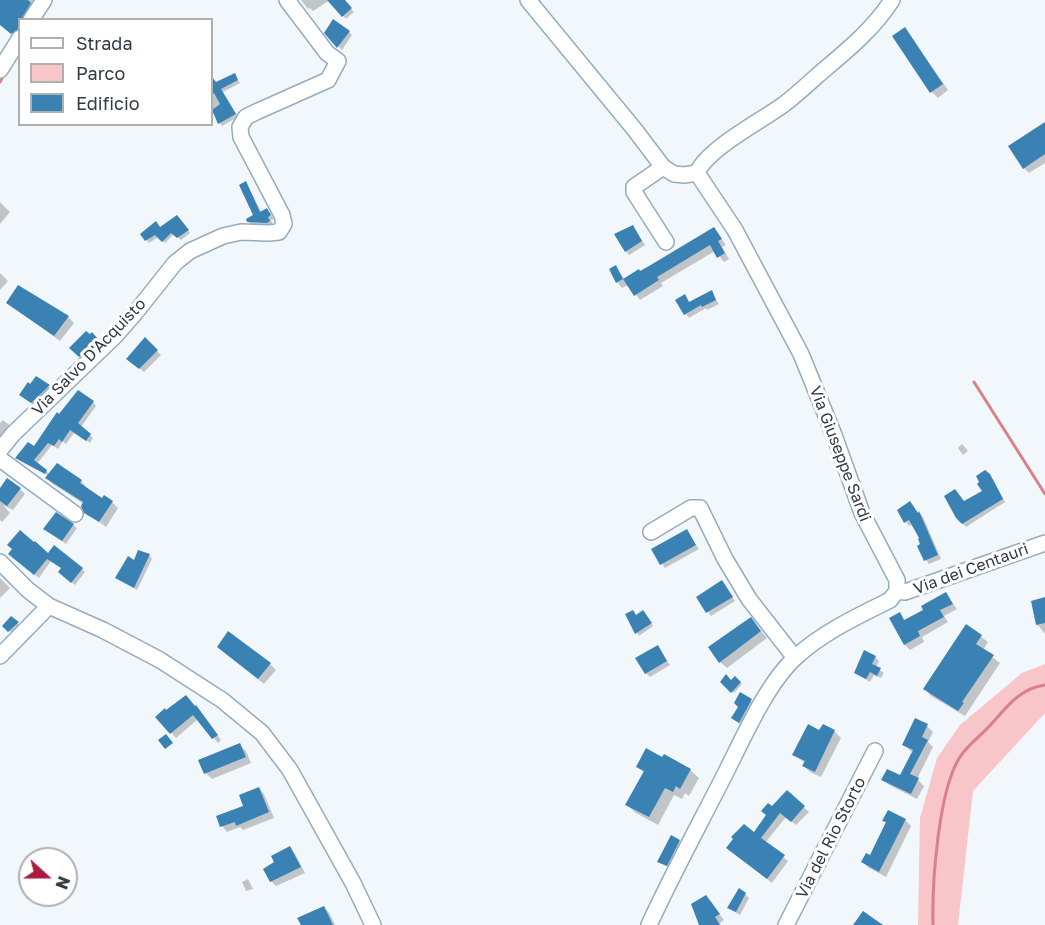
<!DOCTYPE html>
<style>
body{margin:0}
#map{position:relative;width:1045px;height:925px;overflow:hidden;background:#f2f7fb;font-family:"Golos Text",sans-serif}
canvas{display:block}
.legend{position:absolute;left:18px;top:18px;width:195px;height:108px;box-sizing:border-box;background:#fff;border:2px solid #adb0b3;margin:0;padding:8px 10px;list-style:none;font-size:18px;color:#313a42}
.legend li{display:flex;align-items:center;gap:12px;height:30px}
.legend b{width:30px;border:2px solid #adb0b3}
.north{position:absolute;left:18px;top:847px;width:60px;height:60px;box-sizing:border-box;background:#fff;border:2px solid #adb0b3;border-radius:50%;rotate:111deg;font-size:16px;font-weight:700;line-height:24px;text-align:center;color:#313a42}
.north::after{content:'';display:block;margin:auto;width:21px;height:27px;background:#ad193f;clip-path:polygon(50% 0,100% 100%,50% 72%,0 100%)}
</style>
<div id="map">
<canvas width="1045" height="925"></canvas>
<ul class="legend">
<li><b style="height:8px;background:#fff"></b>Strada</li>
<li><b style="height:16px;background:#f8c5c8"></b>Parco</li>
<li><b style="height:16px;background:#3b82b4"></b>Edificio</li>
</ul>
<div class="north">N</div>
</div>
<script>
const ctx = document.querySelector('canvas').getContext('2d');
ctx.lineJoin = 'round';
function paint(path, color) { ctx.fillStyle = color; ctx.fill(path, 'evenodd'); }
function stroke(path, color, width, dash) { ctx.strokeStyle = color; ctx.lineWidth = width; ctx.lineCap = dash ? 'butt' : 'round'; ctx.setLineDash(dash || []); ctx.stroke(path); }
function drawText(font, color, halo, rows, align = 'center') {
  ctx.font = font + ' "Golos Text",sans-serif'; ctx.lineWidth = 6; ctx.setLineDash([]); ctx.textBaseline = 'middle'; ctx.strokeStyle = halo; ctx.fillStyle = color; for (const [text, x, y, turn = 0] of rows) {
    ctx.save(); ctx.translate(x, y); ctx.rotate((+turn || 0) * Math.PI / 180); ctx.textAlign = isNaN(turn) ? turn : align; if (halo) ctx.strokeText(text, 0, 0); ctx.fillText(text, 0, 0); ctx.restore();
  }
}
paint(new Path2D(`
 M 1045,664 L 1045,713 L 973,791 L 958,925 L 918,925 L 920,818 L 937,758 L 960,725 L 1022,673 Z`), '#f8c5c8');
paint(new Path2D(`
 M 0,0 L 37,0 L 25,20 L 20,20 L 20,32 L 15,36 L 3,26 L 0,21 Z
 M 301,0 L 343,0 L 354,12 L 346,19 L 330,0 L 313,11 L 310,8 L 308,9 Z
 M 905,29 L 948,90 L 938,98 L 932,92 Z
 M 349,32 L 352,35 L 342,50 L 326,33 Z
 M 234,75 L 240,83 L 223,92 L 238,117 L 222,126 L 212,111 L 214,110 L 212,107 L 212,88 Z
 M 1045,123 L 1045,163 L 1029,173 L 1024,168 Z
 M 246,183 L 262,213 L 267,210 L 270,213 L 274,219 L 271,220 L 273,225 L 252,225 L 249,222 L 255,216 Z
 M 0,202 L 10,212 L 0,224 Z
 M 179,220 L 190,233 L 181,240 L 174,234 L 165,243 L 158,237 L 149,243 L 142,234 L 161,229 Z
 M 714,229 L 726,245 L 722,247 L 729,259 L 724,262 L 715,251 L 661,283 L 663,286 L 640,300 L 628,285 L 622,288 L 617,282 L 616,267 L 625,280 Z
 M 636,231 L 645,245 L 629,255 L 626,251 Z
 M 0,273 L 8,281 L 0,290 Z
 M 711,292 L 719,304 L 707,310 L 706,308 L 689,318 L 677,300 L 685,296 L 690,303 Z
 M 8,303 L 68,317 L 74,323 L 60,341 Z
 M 96,338 L 100,343 L 84,360 L 71,348 Z
 M 145,339 L 161,355 L 144,372 L 132,362 Z
 M 36,378 L 52,390 L 36,406 L 21,395 Z
 M 93,402 L 96,406 L 81,427 L 93,438 L 90,443 L 74,433 L 66,444 L 63,441 L 58,449 L 52,445 L 37,464 L 50,474 L 81,481 L 87,488 L 86,489 L 103,501 L 112,502 L 118,508 L 106,527 L 86,512 L 84,504 L 53,484 L 47,478 L 49,476 L 21,461 L 34,448 L 59,416 Z
 M 3,420 L 12,427 L 0,441 L 0,423 Z
 M 962,444 L 968,451 L 963,455 L 958,448 Z
 M 985,472 L 993,479 L 1005,502 L 966,527 L 957,517 L 964,503 L 984,491 Z
 M 20,489 L 25,494 L 13,510 L 3,505 L 10,513 L 2,522 L 0,520 L 0,490 Z
 M 919,513 L 923,517 L 941,559 L 929,564 L 926,560 L 921,539 L 913,524 L 909,526 L 906,522 Z
 M 73,525 L 77,528 L 66,544 L 45,529 Z
 M 686,531 L 699,549 L 665,568 L 653,550 Z
 M 34,544 L 48,555 L 82,569 L 85,572 L 75,585 L 63,576 L 63,569 L 51,561 L 39,578 L 13,558 Z
 M 149,555 L 152,559 L 137,590 L 117,578 L 135,562 Z
 M 0,578 L 10,588 L 0,598 Z
 M 722,582 L 735,601 L 711,616 L 698,597 Z
 M 946,594 L 957,609 L 944,616 L 948,622 L 922,637 L 924,642 L 910,650 L 905,645 L 891,619 L 900,614 L 905,621 L 925,610 Z
 M 1045,598 L 1045,634 L 1037,624 Z
 M 645,614 L 653,626 L 639,636 L 627,615 L 636,616 Z
 M 12,618 L 21,627 L 13,634 L 4,626 Z
 M 751,619 L 767,638 L 727,668 L 720,662 Z
 M 967,626 L 988,642 L 983,650 L 1000,663 L 965,716 L 931,696 L 925,689 Z
 M 658,647 L 670,665 L 650,677 L 646,673 Z
 M 225,653 L 270,664 L 276,670 L 264,684 Z
 M 875,657 L 879,661 L 876,667 L 884,673 L 881,678 L 874,675 L 870,682 L 855,673 Z
 M 735,678 L 742,684 L 734,693 L 722,682 L 731,682 Z
 M 741,694 L 755,704 L 743,726 L 732,718 L 739,707 Z
 M 200,711 L 221,740 L 218,743 L 198,719 L 176,738 L 157,717 Z
 M 823,726 L 835,732 L 841,738 L 821,777 L 810,772 L 804,766 L 805,763 L 794,755 L 820,732 Z
 M 927,726 L 933,732 L 928,742 L 933,747 L 917,779 L 924,786 L 917,799 L 889,785 L 883,779 L 901,777 L 913,753 L 904,745 Z
 M 239,745 L 246,751 L 251,763 L 212,779 L 206,773 Z
 M 664,756 L 690,770 L 699,778 L 689,796 L 685,793 L 682,799 L 674,795 L 658,825 L 636,813 L 627,805 L 644,773 L 638,767 L 662,759 Z
 M 259,788 L 264,794 L 274,818 L 243,830 L 240,827 L 227,832 L 222,826 L 245,807 Z
 M 787,792 L 809,812 L 796,825 L 786,817 L 765,843 L 788,861 L 772,883 L 733,852 L 755,834 Z
 M 884,820 L 905,820 L 911,826 L 886,877 L 869,868 L 863,862 L 870,857 L 887,823 Z
 M 679,841 L 683,845 L 671,869 L 659,861 Z
 M 289,848 L 295,854 L 305,873 L 276,886 L 271,881 L 276,863 Z
 M 248,879 L 253,889 L 246,891 L 242,882 Z
 M 745,894 L 749,898 L 740,915 L 733,911 L 729,908 Z
 M 711,902 L 724,920 L 720,923 L 721,925 L 699,925 L 693,904 Z
 M 324,907 L 330,914 L 335,925 L 301,925 Z`), '#0003');
stroke(new Path2D(`
 M 0,82 L 4,74
 M 974,382 L 1045,494
 M 933,925 C 932,885 938,786 962,754 C 971,742 984,733 994,721 C 1009,704 1022,688 1045,685`), '#d7828a', 3);
paint(new Path2D(`
 M 0,0 L 28,0 L 31,3 L 21,20 L 20,20 L 20,28 L 11,34 L 0,25 Z
 M 327,0 L 345,0 L 352,8 L 342,17 Z
 M 333,19 L 350,31 L 337,48 L 324,33 Z
 M 905,27 L 943,84 L 930,93 L 892,36 Z
 M 235,73 L 238,80 L 221,89 L 236,114 L 218,124 L 212,110 L 220,104 L 214,93 L 212,95 L 212,77 L 216,82 Z
 M 1045,122 L 1045,154 L 1023,169 L 1008,146 Z
 M 246,181 L 260,212 L 267,208 L 271,215 L 268,217 L 270,221 L 267,223 L 247,222 L 246,219 L 253,215 L 239,185 Z
 M 177,215 L 189,230 L 177,238 L 171,233 L 162,242 L 155,235 L 145,241 L 140,234 L 156,221 L 160,227 Z
 M 633,225 L 642,241 L 625,252 L 614,234 Z
 M 714,227 L 722,239 L 718,241 L 725,253 L 717,258 L 710,245 L 657,277 L 659,280 L 634,296 L 623,279 L 616,283 L 609,269 L 616,265 L 623,279 L 639,269 L 640,271 L 649,266 Z
 M 18,285 L 69,316 L 54,336 L 6,303 Z
 M 712,290 L 716,300 L 702,307 L 701,305 L 684,315 L 675,300 L 685,294 L 689,302 Z
 M 86,331 L 90,334 L 92,332 L 98,339 L 79,357 L 69,348 Z
 M 145,337 L 158,350 L 139,369 L 126,359 Z
 M 36,376 L 50,385 L 31,403 L 19,395 L 28,382 L 30,384 Z
 M 78,390 L 94,401 L 78,423 L 91,434 L 86,441 L 70,430 L 62,442 L 59,439 L 54,446 L 48,443 L 34,460 L 47,470 L 45,474 L 15,458 L 28,442 L 34,446 L 57,412 L 59,414 Z
 M 57,463 L 82,480 L 80,483 L 102,498 L 104,495 L 113,501 L 99,522 L 84,513 L 81,506 L 83,502 L 45,478 Z
 M 985,470 L 990,474 L 1003,499 L 962,524 L 956,518 L 944,496 L 955,489 L 964,501 L 982,491 L 977,484 L 979,482 L 976,476 Z
 M 7,478 L 21,488 L 7,506 L 0,501 L 0,488 Z
 M 910,501 L 918,513 L 919,511 L 938,555 L 924,561 L 917,546 L 920,544 L 918,539 L 919,538 L 909,520 L 904,523 L 897,510 Z
 M 56,512 L 74,524 L 62,541 L 43,529 Z
 M 687,529 L 696,545 L 660,565 L 651,549 Z
 M 20,530 L 34,542 L 35,541 L 48,553 L 54,545 L 83,568 L 71,583 L 58,572 L 61,568 L 47,559 L 34,575 L 8,554 L 12,549 L 7,545 Z
 M 138,550 L 150,554 L 134,588 L 115,578 L 128,556 L 134,560 Z
 M 722,580 L 733,597 L 706,613 L 696,597 Z
 M 946,592 L 953,604 L 940,610 L 944,617 L 918,631 L 920,636 L 904,645 L 889,618 L 900,612 L 904,620 L 923,610 L 921,606 Z
 M 1045,597 L 1045,623 L 1036,625 L 1031,601 Z
 M 633,610 L 636,615 L 643,610 L 652,623 L 635,634 L 625,614 Z
 M 11,616 L 19,622 L 8,632 L 2,626 Z
 M 751,617 L 761,631 L 719,663 L 708,647 Z
 M 966,624 L 982,635 L 976,644 L 994,655 L 962,702 L 964,703 L 958,711 L 923,689 Z
 M 228,631 L 271,663 L 258,679 L 217,647 Z
 M 658,645 L 667,661 L 645,674 L 635,658 Z
 M 864,650 L 876,656 L 872,664 L 881,668 L 877,676 L 870,672 L 866,679 L 854,673 Z
 M 726,674 L 731,680 L 735,676 L 741,682 L 731,693 L 720,682 Z
 M 740,692 L 752,699 L 739,723 L 731,718 L 738,707 L 734,703 Z
 M 186,695 L 195,706 L 196,705 L 218,735 L 212,739 L 193,715 L 170,734 L 155,717 L 165,708 L 166,710 Z
 M 915,718 L 928,724 L 922,737 L 928,740 L 910,774 L 919,778 L 911,794 L 881,780 L 887,769 L 900,775 L 913,750 L 902,745 Z
 M 808,724 L 819,730 L 823,724 L 835,730 L 815,772 L 802,766 L 805,761 L 792,755 Z
 M 166,734 L 173,743 L 165,749 L 158,740 Z
 M 240,743 L 246,757 L 204,774 L 198,760 Z
 M 646,748 L 662,757 L 664,754 L 691,769 L 680,789 L 676,786 L 673,792 L 665,788 L 649,817 L 625,805 L 644,771 L 636,767 Z
 M 259,787 L 269,812 L 236,826 L 235,822 L 220,827 L 216,816 L 243,806 L 239,795 Z
 M 787,790 L 805,806 L 791,822 L 780,813 L 761,838 L 785,855 L 767,879 L 726,848 L 733,839 L 731,837 L 744,824 L 754,832 L 766,815 L 761,811 L 768,803 L 772,806 Z
 M 888,810 L 906,819 L 879,872 L 861,862 L 866,853 L 870,855 L 886,822 L 882,821 Z
 M 671,835 L 680,840 L 667,866 L 657,862 Z
 M 290,846 L 301,867 L 270,882 L 263,869 L 274,862 L 271,856 Z
 M 739,888 L 746,893 L 736,912 L 727,908 Z
 M 706,895 L 720,914 L 715,917 L 720,925 L 699,925 L 691,904 Z
 M 324,906 L 333,925 L 301,925 L 297,918 Z
 M 863,911 L 883,925 L 853,925 Z`), '#3b82b4');
const minor = new Path2D(`
 M 528,0 L 635,130 L 663,167 L 674,174 L 684,175 L 697,173
 M 31,20 L 44,0
 M 0,70 L 20,38
 M 663,167 L 634,187 L 634,192 L 666,242
 M 697,173 C 707,149 761,121 783,105 C 795,96 807,85 818,75 C 845,52 873,30 892,0
 M 0,450 L 13,434 L 115,336 L 136,312 L 175,263 L 190,251 L 223,236 L 241,232 L 268,233 L 279,232 L 284,224 L 282,215 L 241,137 L 240,127 L 246,117 L 256,112 L 328,80 L 338,61 L 327,53 L 287,0
 M 0,459 L 75,514
 M 651,532 L 691,508 L 700,508 L 725,559 L 749,599 L 795,658
 M 0,562 L 28,590 L 49,606 L 103,630 L 160,660 L 222,700 L 262,733 L 290,770 L 353,883 L 373,925
 M 897,591 L 905,592 L 1045,543
 M 0,656 L 49,606
 M 649,925 C 672,875 698,827 723,778 C 742,741 766,684 796,657 C 823,632 858,616 890,600 L 897,591 L 897,580 L 862,513 L 834,435 L 801,354 L 735,230 L 697,173
 M 786,925 L 875,751`);
stroke(minor, '#94acbf', 18);
stroke(minor, '#fff', 15);
drawText('16px', '#313a42', '#fff', [
 ["Via Salvo D'Acquisto",89,357,-46],
 ["Via Giuseppe Sardi",840,454,69],
 ["Via dei Centauri",971,569,-20],
 ["Via del Rio Storto",831,838,-63]
]);
</script>
